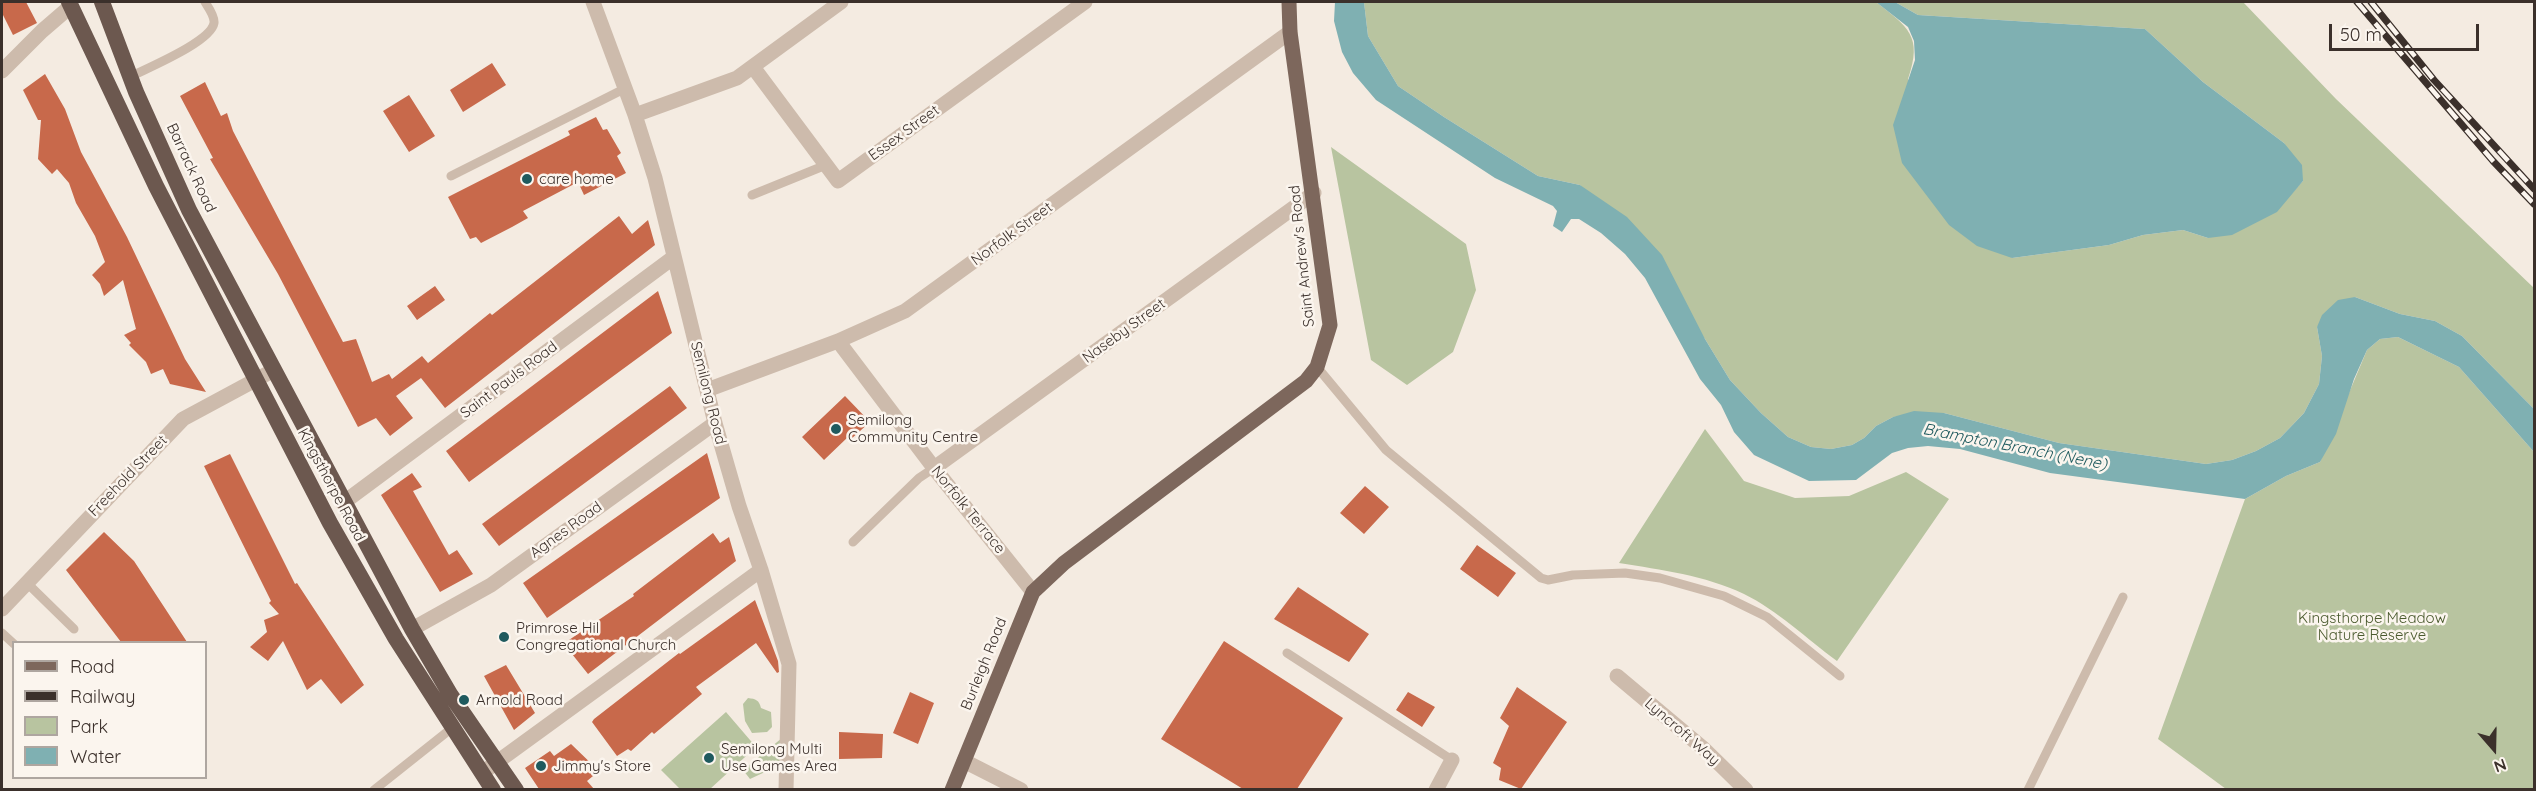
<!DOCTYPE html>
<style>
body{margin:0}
#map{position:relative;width:2536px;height:791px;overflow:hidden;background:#f4ebe1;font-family:Quicksand,sans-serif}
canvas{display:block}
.frame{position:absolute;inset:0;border:3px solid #3b302b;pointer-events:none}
.legend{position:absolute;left:12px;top:641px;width:195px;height:138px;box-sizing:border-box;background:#fbf5ee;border:2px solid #aea6a0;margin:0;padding:8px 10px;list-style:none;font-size:18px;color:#3b302b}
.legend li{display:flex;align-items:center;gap:12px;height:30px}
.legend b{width:30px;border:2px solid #aea6a0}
.north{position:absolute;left:2464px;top:719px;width:60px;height:60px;-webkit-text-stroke:4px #fbf5ee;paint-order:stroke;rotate:160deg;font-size:16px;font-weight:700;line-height:24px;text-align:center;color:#3b302b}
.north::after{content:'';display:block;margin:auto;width:21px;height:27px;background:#3b302b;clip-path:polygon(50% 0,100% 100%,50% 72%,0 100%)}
.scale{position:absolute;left:2329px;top:24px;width:150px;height:27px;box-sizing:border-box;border:3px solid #3b302b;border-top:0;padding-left:8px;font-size:18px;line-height:21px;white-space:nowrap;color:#3b302b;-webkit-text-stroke:4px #fbf5ee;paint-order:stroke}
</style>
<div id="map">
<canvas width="2536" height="791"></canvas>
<div class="frame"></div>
<ul class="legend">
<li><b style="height:8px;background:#7d675c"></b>Road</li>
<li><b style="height:8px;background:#3b302b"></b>Railway</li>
<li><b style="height:16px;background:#b8c4a0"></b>Park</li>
<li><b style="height:16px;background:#7fb0b2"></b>Water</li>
</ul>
<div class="north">N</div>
<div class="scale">50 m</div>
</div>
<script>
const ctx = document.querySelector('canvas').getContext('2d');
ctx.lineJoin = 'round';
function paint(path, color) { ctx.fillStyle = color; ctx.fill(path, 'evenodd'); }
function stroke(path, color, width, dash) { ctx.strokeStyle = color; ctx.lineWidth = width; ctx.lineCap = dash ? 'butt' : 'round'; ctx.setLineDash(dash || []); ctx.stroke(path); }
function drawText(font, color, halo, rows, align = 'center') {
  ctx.font = font + ' Quicksand,sans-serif'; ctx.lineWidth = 5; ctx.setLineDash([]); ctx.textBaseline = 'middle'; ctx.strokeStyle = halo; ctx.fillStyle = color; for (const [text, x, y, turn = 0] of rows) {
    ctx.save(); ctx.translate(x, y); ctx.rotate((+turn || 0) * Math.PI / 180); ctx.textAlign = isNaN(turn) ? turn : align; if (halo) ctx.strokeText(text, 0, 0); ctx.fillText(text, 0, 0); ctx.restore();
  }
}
paint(new Path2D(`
 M 1364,2 L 1876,2 C 1908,27 1923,36 1908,79 L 2012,258 L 2109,245 L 2143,235 L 2183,230 L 2208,238 L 2291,194 L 2303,181 L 2284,143 L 2203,82 L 2145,29 L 1918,15 L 1895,2 L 2243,2 L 2336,99 L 2534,288 L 2534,409 L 2462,336 L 2435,321 L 2400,314 L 2355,297 L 2317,327 L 2322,356 L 2319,384 L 2304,413 L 2280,438 L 2256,451 L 2232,460 L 2206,464 L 2059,443 L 1944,413 L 1893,417 L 1876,426 L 1864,438 L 1852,445 L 1831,449 L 1811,447 L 1788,437 L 1761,413 L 1730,380 L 1705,339 L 1580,185 L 1538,176 L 1444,117 L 1398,86 L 1368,36 Z
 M 1331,147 L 1466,244 L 1476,290 L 1453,352 L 1407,385 L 1371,360 Z
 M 2398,337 L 2459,367 L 2534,452 L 2534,789 L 2226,789 L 2158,739 L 2245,499 L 2286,476 L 2320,462 L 2367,350 L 2380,339 Z
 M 1705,429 L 1744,481 L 1795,498 L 1849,496 L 1906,472 L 1949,499 L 1837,661 C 1807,639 1777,610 1744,594 C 1704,575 1662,570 1619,563 Z
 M 748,698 C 756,699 759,700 761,708 L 771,712 L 772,727 L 767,732 L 752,733 L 745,721 L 743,704 Z
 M 726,712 L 756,747 L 710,789 L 680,789 L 661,770 Z
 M 782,738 L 782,764 L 750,779 L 743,770 Z`), '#b8c4a0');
paint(new Path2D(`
 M 1335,2 L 1364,2 L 1368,36 L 1398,86 L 1444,117 L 1538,176 L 1580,185 L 1627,217 L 1662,255 L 1705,339 L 1730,380 L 1761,413 L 1788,437 L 1811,447 L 1831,449 L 1852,445 L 1864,438 L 1876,426 L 1893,417 L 1914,411 L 1944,413 L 2059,443 L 2206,464 L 2232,460 L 2256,451 L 2280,438 L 2304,413 L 2319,384 L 2322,356 L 2317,327 L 2322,315 L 2338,300 L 2355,297 L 2400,314 L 2435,321 L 2462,336 L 2534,409 L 2534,452 L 2459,367 L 2398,337 L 2380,339 L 2367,350 L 2354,379 L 2336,434 L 2320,462 L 2286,476 L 2245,499 L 2050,473 L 1960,449 L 1928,446 L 1908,448 L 1892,453 L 1856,480 L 1809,481 L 1754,455 L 1734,432 L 1721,405 L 1700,379 L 1645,278 L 1625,254 L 1601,233 L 1579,219 L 1571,219 L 1562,232 L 1553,226 L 1557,211 L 1553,206 L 1495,178 L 1376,100 L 1353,73 L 1342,52 L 1334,21 Z
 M 1876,2 L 1895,2 L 1918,15 L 2145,29 L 2203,82 L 2284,143 L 2302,165 L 2303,181 L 2277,212 L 2232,235 L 2208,238 L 2183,230 L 2143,235 L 2109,245 L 2012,258 L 1977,246 L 1949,225 L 1902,163 L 1893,125 L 1915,60 L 1914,41 L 1908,27 Z`), '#7fb0b2');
paint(new Path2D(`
 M 2,2 L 26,2 L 37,23 L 13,35 L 2,13 Z
 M 492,63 L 506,85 L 463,112 L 450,90 Z
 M 45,74 L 65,109 L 81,152 L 127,237 L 185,359 L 206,392 L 170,384 L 163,369 L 151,374 L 146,362 L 129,345 L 131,343 L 124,335 L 136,329 L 123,280 L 104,296 L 100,284 L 92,275 L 105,262 L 95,236 L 76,203 L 69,183 L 57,169 L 52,174 L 38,159 L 41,120 L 38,120 L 23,90 Z
 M 205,82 L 221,116 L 227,113 L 233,131 L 343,342 L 356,339 L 372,382 L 389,374 L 392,379 L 422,356 L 428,363 L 490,313 L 492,315 L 619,216 L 632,234 L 648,220 L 655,245 L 445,408 L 421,378 L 396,396 L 413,418 L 390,436 L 376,418 L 358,427 L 278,274 L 210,159 L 213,158 L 180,96 Z
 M 409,95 L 435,136 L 409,152 L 383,111 Z
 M 596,117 L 603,130 L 607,129 L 621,153 L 617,156 L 626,173 L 584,195 L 578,182 L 523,211 L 528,218 L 512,227 L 481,243 L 476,237 L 470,239 L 448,197 L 570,135 L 568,131 Z
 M 435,286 L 445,300 L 417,320 L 407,306 Z
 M 658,291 L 672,333 L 469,482 L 446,451 Z
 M 670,386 L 687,408 L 499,546 L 482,524 Z
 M 845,396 L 870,422 L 850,440 L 848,437 L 824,460 L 802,437 Z
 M 707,453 L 720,498 L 547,618 L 523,583 Z
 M 230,454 L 295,584 L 297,583 L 364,685 L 341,704 L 321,679 L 307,690 L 283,641 L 268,661 L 250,647 L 267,632 L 264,620 L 279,614 L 269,603 L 271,601 L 204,466 Z
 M 412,473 L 422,487 L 413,491 L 449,555 L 457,550 L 473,574 L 440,592 L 381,495 Z
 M 1365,486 L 1389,507 L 1364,534 L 1340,513 Z
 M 104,532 L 134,561 L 187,642 L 121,642 L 66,570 Z
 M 713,533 L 720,543 L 729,537 L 736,561 L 588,674 L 572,654 L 577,650 L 569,640 L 634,596 L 633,594 Z
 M 1477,545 L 1516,573 L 1498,597 L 1460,569 Z
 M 1298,587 L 1369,634 L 1349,662 L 1274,619 Z
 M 755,600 L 778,661 L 779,672 L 777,673 L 756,643 L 696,687 L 702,694 L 654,734 L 652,732 L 631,751 L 628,749 L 617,756 L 592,722 L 594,719 L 679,653 L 680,654 Z
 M 1224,641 L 1343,718 L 1297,789 L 1243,789 L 1161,739 Z
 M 506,665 L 535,713 L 514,730 L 484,676 Z
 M 1517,687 L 1567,722 L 1521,789 L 1499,780 L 1501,768 L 1493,763 L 1509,726 L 1500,718 Z
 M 910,692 L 934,703 L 918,744 L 893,733 Z
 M 1408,692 L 1435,707 L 1422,727 L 1396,710 Z
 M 839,732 L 883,734 L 882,758 L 839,759 Z
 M 571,744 L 599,771 L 587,781 L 594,789 L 539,789 L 525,768 L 550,751 L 554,756 Z`), '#c8694b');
stroke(new Path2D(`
 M 130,77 C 147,68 211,42 214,23 C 215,16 208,7 205,2
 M 451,176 L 624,89
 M 752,195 L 826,165
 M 1317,367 L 1386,450 L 1541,578 L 1548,580 L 1573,575 L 1625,573 L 1660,578 L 1724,596 L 1767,617 L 1840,676
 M 853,542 L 919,478 L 934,468
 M 27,583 L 74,629
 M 2,633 L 14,644
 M 1287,653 L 1452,760
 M 374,790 L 452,728
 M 2028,790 L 2123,597`), '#cdbbac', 9);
stroke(new Path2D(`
 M 593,2 L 635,115 L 655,178 L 715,423 L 739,506 L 761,570 L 789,664 L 786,790
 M 753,67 L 838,181 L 1085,2
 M 635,115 L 737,78 L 841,2
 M 838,341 L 934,468 L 1033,592
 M 707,390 L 838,341 L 905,311 L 1290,32
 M 934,468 L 1314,193
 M 343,503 L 674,257
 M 2,609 L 183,419 L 274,370
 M 412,629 L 491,585 L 715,423
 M 1617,676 L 1704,749 L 1746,790
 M 964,761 L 1021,790
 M 482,773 L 761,570
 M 1436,790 L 1452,760`), '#cdbbac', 15);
stroke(new Path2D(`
 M 2,71 L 42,31 L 71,6`), '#cdbbac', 15);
stroke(new Path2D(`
 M 952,790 L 1033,592 L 1064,563 L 1306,381 L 1317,367 L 1330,325 L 1290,32 L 1289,2`), '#7d675c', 15);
stroke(new Path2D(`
 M 69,2 L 156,186 L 330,523 L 396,639 L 493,790
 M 102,2 L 136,92 L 189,210 L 412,629 L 450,694 L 516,790`), '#6c584f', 16);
const rail = new Path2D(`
 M 2357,2 L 2493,161 L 2534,204
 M 2371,2 L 2434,80 L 2534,189`);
stroke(rail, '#3b302b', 7);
stroke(rail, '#fbf5ee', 4.5, [14]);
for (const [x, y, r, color] of [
 [527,179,6,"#1f5a5e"],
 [836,429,6,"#1f5a5e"],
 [504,637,6,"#1f5a5e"],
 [464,700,6,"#1f5a5e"],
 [709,758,6,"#1f5a5e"],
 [541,766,6,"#1f5a5e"]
]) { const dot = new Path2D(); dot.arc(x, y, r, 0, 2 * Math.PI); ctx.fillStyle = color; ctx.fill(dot); stroke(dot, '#fbf5ee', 2); }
drawText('15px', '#3b302b', '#fbf5ee', [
 ["Essex Street",904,133,-36],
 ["Barrack Road",191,168,65],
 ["Norfolk Street",1012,234,-36],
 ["Saint Andrew's Road",1302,256,-96],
 ["Naseby Street",1124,331,-36],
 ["Saint Pauls Road",509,380,-37],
 ["Semilong Road",708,393,76],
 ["Freehold Street",128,476,-46],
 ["Kingsthorpe Road",331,485,62],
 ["Norfolk Terrace",968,510,51],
 ["Agnes Road",566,530,-36],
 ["Burleigh Road",984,664,-68],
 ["Lyncroft Way",1682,732,41]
]);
drawText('15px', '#3b302b', '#fbf5ee', [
 ["care home",539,179],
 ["Semilong",848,420],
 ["Community Centre",848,437],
 ["Primrose Hil",516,628],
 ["Congregational Church",516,645],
 ["Arnold Road",476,700],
 ["Semilong Multi",721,749],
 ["Use Games Area",721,766],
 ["Jimmy's Store",553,766]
], 'left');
drawText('15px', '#4a5a2e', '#fbf5ee', [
 ["Kingsthorpe Meadow",2372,618],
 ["Nature Reserve",2372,635]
]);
drawText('italic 16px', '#1f5a5e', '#fbf5ee', [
 ["Brampton Branch (Nene)",2015,447,11]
]);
</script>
